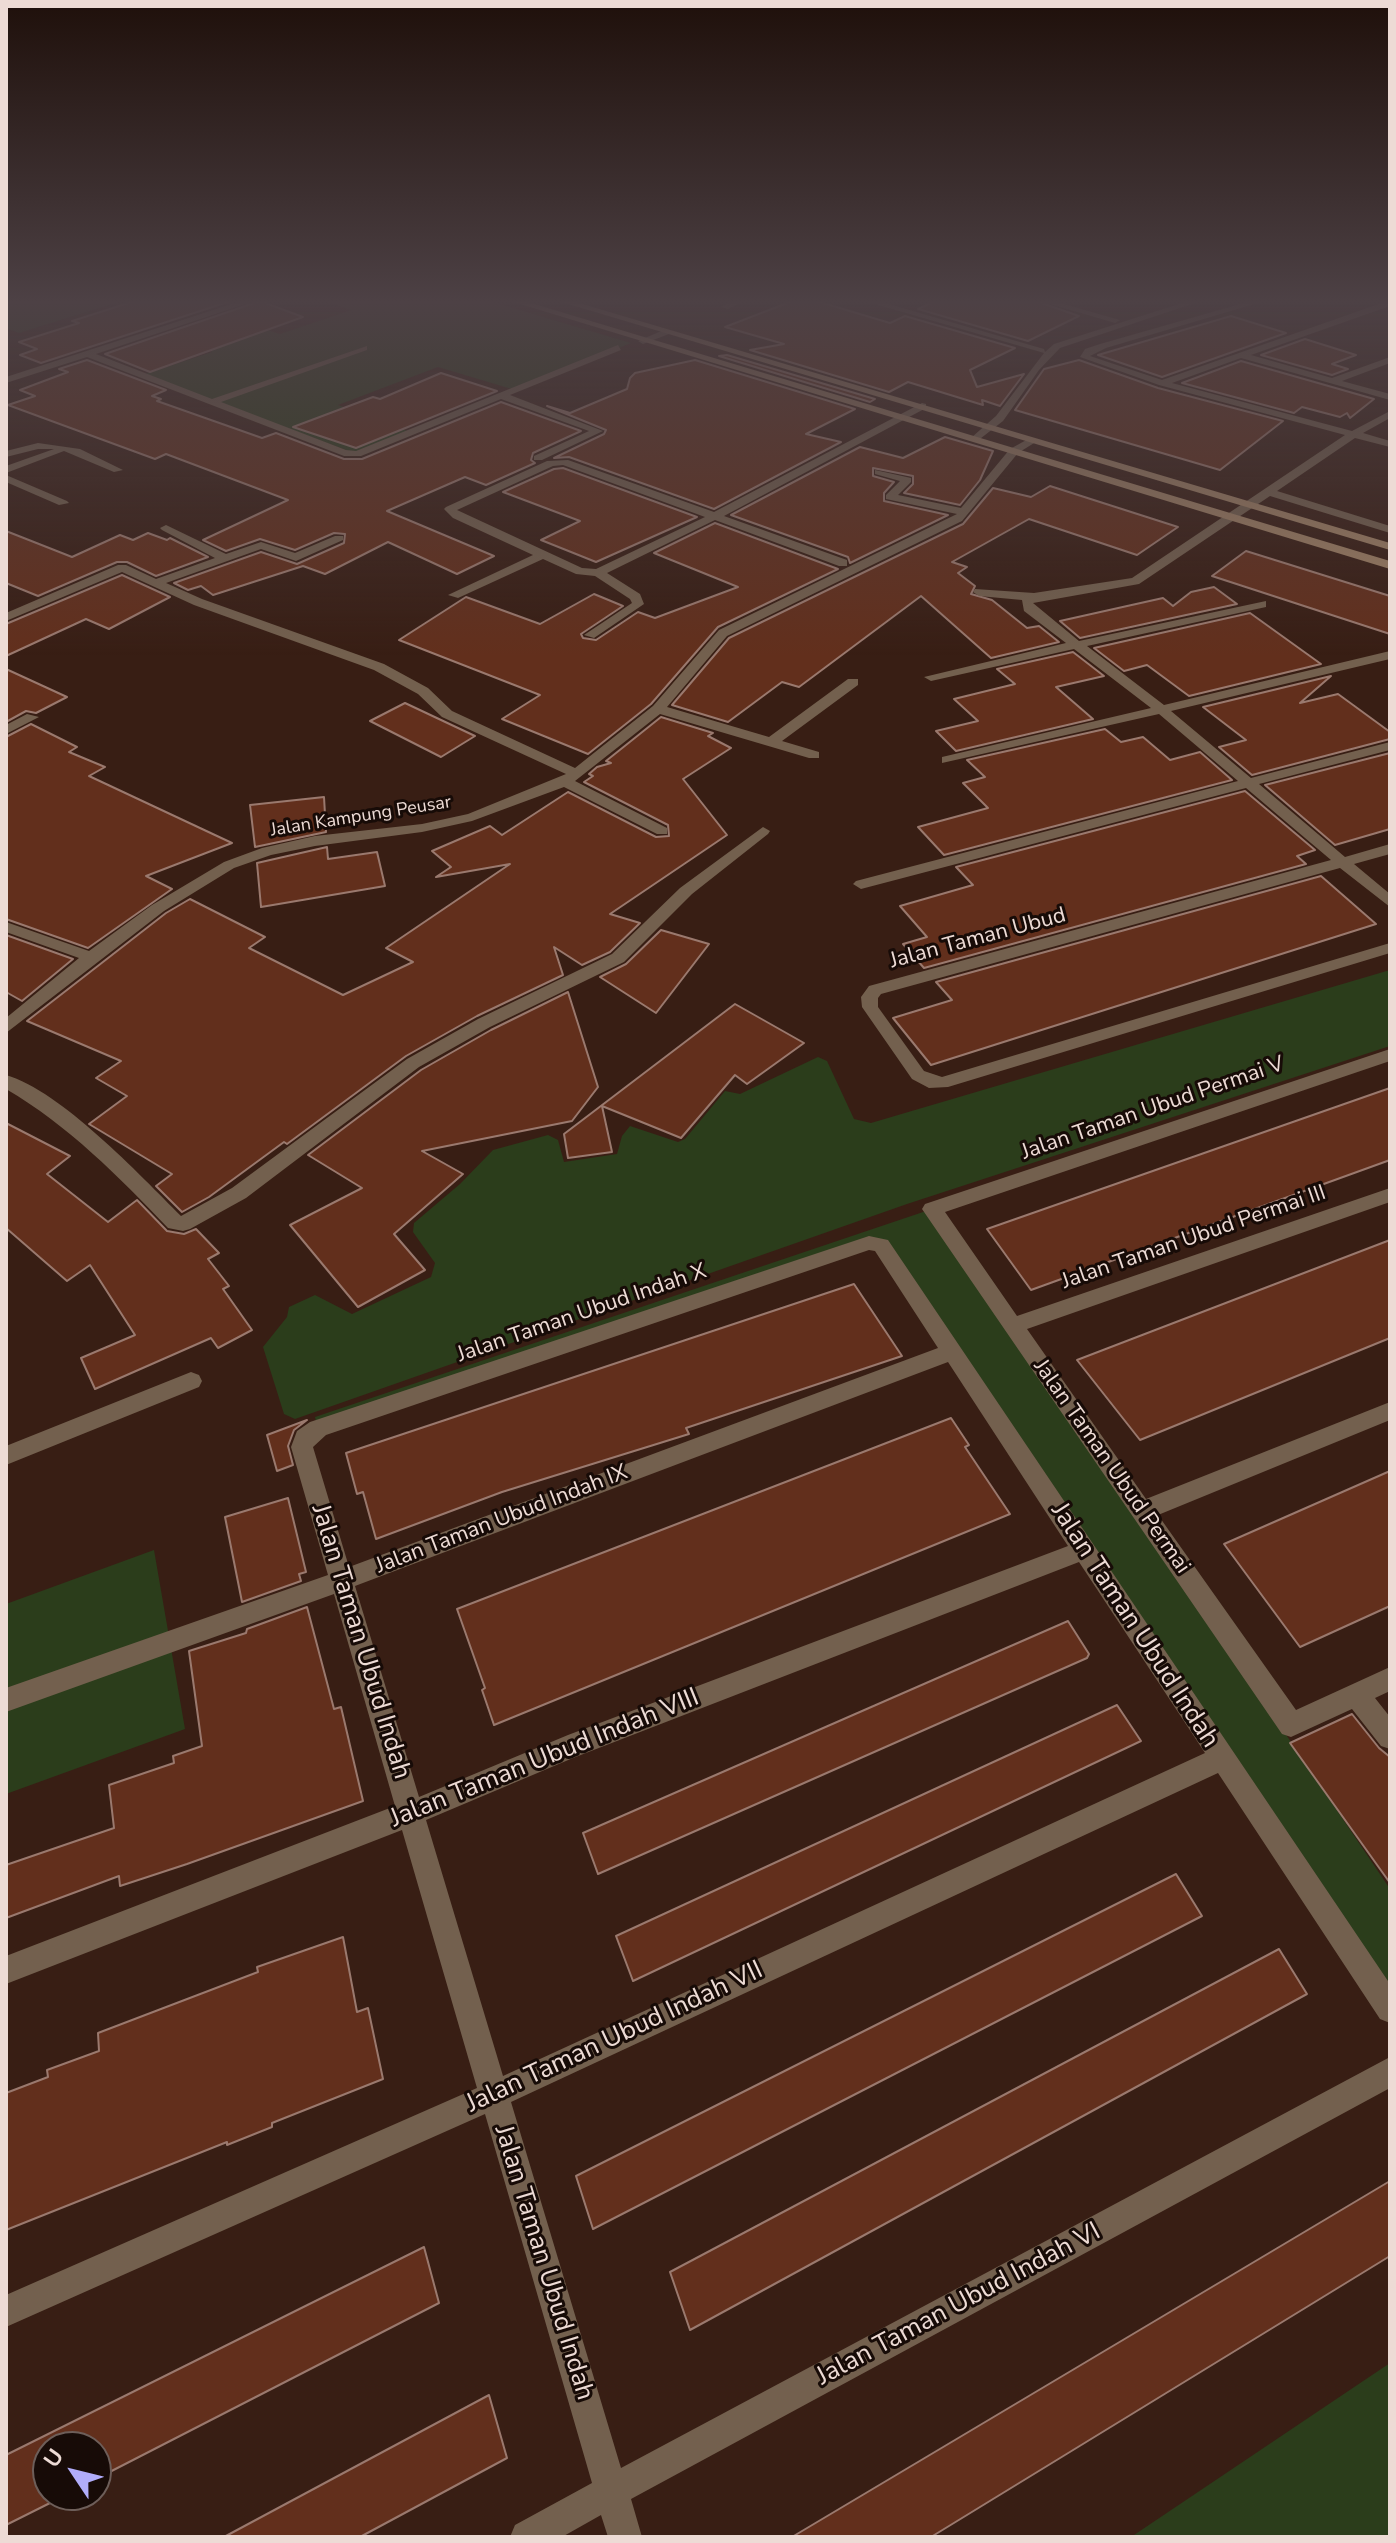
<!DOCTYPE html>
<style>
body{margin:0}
#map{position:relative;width:1396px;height:2543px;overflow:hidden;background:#381e14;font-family:"Nunito Sans",sans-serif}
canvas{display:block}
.frame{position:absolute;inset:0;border:8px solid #eddbd5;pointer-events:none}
.north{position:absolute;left:32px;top:2431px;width:80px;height:80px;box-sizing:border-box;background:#170b07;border:2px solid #6d5e59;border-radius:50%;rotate:305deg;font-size:22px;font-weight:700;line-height:32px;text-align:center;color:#eddbd5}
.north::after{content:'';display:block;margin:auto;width:28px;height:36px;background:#b1adfa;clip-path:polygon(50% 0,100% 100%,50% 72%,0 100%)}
</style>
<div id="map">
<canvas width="1396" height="2543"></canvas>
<div class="frame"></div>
<div class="north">U</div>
</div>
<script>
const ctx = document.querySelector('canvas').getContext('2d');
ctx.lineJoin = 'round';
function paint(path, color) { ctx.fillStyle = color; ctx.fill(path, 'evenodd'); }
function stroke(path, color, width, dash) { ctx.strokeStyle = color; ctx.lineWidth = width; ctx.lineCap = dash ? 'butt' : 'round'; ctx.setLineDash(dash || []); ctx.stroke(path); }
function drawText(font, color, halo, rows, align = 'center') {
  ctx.font = font + ' "Nunito Sans",sans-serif'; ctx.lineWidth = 6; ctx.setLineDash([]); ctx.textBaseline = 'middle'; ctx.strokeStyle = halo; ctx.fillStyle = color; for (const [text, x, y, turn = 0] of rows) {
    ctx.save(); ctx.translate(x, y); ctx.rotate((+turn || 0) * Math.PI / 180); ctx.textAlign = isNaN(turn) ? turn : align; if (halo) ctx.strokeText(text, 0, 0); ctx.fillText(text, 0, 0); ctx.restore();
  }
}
paint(new Path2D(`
 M 10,300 L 125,300 L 19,333 L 6,328 L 6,301 Z
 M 323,300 L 486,300 L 631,343 L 515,390 L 438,367 L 338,405 L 413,433 L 357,454 L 142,375 L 212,352 L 164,333 L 220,315 L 280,334 L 351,310 Z
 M 1390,970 L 1390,1046 L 907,1204 L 295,1419 L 284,1414 L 263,1347 L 287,1317 L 289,1307 L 315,1295 L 352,1314 L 431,1277 L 435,1263 L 413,1232 L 414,1223 L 460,1184 L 493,1150 L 548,1135 L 558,1140 L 564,1162 L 617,1154 L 622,1136 L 630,1126 L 678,1142 L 685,1139 L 725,1091 L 740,1094 L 818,1057 L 827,1061 L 854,1119 L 871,1123 Z
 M 932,1209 L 1390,1889 L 1390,1999 L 881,1245 L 317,1426 L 315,1417 Z
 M 154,1550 L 185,1729 L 6,1794 L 6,1604 Z
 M 1390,2363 L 1390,2537 L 1131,2537 Z`), '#2b3d1b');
const building = new Path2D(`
 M 138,300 L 234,300 L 41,363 L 20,355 L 37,349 L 19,342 L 79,323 L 72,321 Z
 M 795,300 L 813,300 L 890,323 L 905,316 L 1015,348 L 970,370 L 977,387 L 1024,374 L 1000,406 L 982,400 L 983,405 L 908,382 L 889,392 L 750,350 L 784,344 L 725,327 Z
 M 937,300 L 1033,300 L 1079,316 L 1028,341 L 918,309 Z
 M 260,301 L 303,317 L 150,372 L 105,354 Z
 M 1231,316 L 1286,333 L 1162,377 L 1098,355 Z
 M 1305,339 L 1356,355 L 1332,364 L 1348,369 L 1332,375 L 1261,355 Z
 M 727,355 L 875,399 L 870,402 L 719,356 Z
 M 87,360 L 166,390 L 152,396 L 161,399 L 157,401 L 262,438 L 276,433 L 344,459 L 362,459 L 501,402 L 581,431 L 533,453 L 531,460 L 535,463 L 486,485 L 465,477 L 387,511 L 494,556 L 457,574 L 388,542 L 325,574 L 303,566 L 213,595 L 201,586 L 188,590 L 174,583 L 261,552 L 297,564 L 344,543 L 345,534 L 334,533 L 295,550 L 260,539 L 226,551 L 203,540 L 288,500 L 166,454 L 155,459 L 8,405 L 35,396 L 20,390 L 68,372 L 59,369 Z
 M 695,360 L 855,409 L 806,434 L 841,442 L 714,509 L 569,457 L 554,458 L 604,434 L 606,430 L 547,406 L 570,413 L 627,389 L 630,378 L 635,373 Z
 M 1079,360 L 1158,388 L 1283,421 L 1220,470 L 1015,410 L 1044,369 Z
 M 1241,361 L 1374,399 L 1350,418 L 1347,413 L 1340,417 L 1302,407 L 1294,413 L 1182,383 Z
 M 441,373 L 497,391 L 356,448 L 293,427 L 373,397 L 380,399 Z
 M 945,437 L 993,451 L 980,480 L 960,505 L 904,493 L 913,484 L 913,476 L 873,468 L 873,476 L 894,482 L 884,493 L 884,501 L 948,515 L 850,563 L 848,557 L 731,515 L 860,447 L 903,458 Z
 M 563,468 L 697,517 L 596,562 L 541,540 L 580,521 L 503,492 L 554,469 Z
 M 1050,486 L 1178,527 L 1137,555 L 1029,519 L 952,562 L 967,567 L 958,573 L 975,586 L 971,594 L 992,600 L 1027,628 L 1039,626 L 1059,642 L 991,658 L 921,596 L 799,687 L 782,682 L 728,722 L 672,705 L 729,638 L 963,524 L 993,488 L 1031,497 Z
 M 715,523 L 838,569 L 718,627 L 651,704 L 588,754 L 502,719 L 540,695 L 399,640 L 466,597 L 540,624 L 594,594 L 623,606 L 581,634 L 583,638 L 596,640 L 638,612 L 655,618 L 738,587 L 654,553 Z
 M 6,531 L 72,557 L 120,535 L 133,540 L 148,533 L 167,540 L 170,538 L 208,557 L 156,576 L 127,562 L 117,562 L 38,596 L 6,583 Z
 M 1246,551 L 1390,596 L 1390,634 L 1212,576 Z
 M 122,575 L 170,597 L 109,629 L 86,619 L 6,656 L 6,624 Z
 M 1214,587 L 1237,604 L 1080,638 L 1060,621 L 1163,598 L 1173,606 L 1191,592 Z
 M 1250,613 L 1321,664 L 1189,696 L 1147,665 L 1124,671 L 1094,648 Z
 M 1073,652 L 1104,676 L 1056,687 L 1093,719 L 956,751 L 936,731 L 978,721 L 954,699 L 1015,684 L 997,669 Z
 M 6,669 L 67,697 L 36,713 L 26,711 L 6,722 Z
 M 1331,676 L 1300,703 L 1338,694 L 1390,732 L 1390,739 L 1252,775 L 1219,747 L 1246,740 L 1203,707 Z
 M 405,703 L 475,736 L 441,757 L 370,721 Z
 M 661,717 L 713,733 L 708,736 L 731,748 L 683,779 L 727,835 L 610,914 L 640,923 L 610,952 L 582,965 L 554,947 L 563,975 L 477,1016 L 406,1056 L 287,1144 L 284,1142 L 209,1197 L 182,1212 L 156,1186 L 172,1174 L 89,1124 L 127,1096 L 96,1078 L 121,1061 L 27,1021 L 166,913 L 190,899 L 265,937 L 249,948 L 343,995 L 413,962 L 386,948 L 510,864 L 436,877 L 451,867 L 432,851 L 490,826 L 502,835 L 568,792 L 656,837 L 669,836 L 668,825 L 584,782 L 593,776 L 589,774 L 597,767 L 611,763 L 606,761 Z
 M 31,724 L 77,747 L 69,752 L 105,767 L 89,776 L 232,843 L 146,876 L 172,889 L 88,948 L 6,919 L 6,737 Z
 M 1105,729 L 1121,742 L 1143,737 L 1170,760 L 1200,752 L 1232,780 L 944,855 L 918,827 L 988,808 L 963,783 L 985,777 L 967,760 Z
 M 1390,753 L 1390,829 L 1335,845 L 1265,785 Z
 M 1245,791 L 1315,850 L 1297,856 L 1306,864 L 924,968 L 903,944 L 927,937 L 900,906 L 973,885 L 956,867 Z
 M 324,797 L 326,832 L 255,847 L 250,805 Z
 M 327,847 L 328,859 L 377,852 L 385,886 L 261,907 L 257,863 Z
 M 1321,876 L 1376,924 L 931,1065 L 893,1018 L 952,1000 L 936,982 Z
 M 661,930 L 709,944 L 656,1013 L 600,977 L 626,964 Z
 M 6,935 L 73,959 L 22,1001 L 6,992 Z
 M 568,992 L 598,1087 L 572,1121 L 422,1151 L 463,1174 L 394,1234 L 425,1270 L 358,1307 L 290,1225 L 362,1188 L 308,1155 L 421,1070 L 491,1030 Z
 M 735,1004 L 804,1043 L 747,1084 L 735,1075 L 681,1138 L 602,1106 L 612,1152 L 568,1158 L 564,1134 Z
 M 1390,1088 L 1390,1160 L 1031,1290 L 987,1229 Z
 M 6,1123 L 70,1156 L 47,1174 L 108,1222 L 137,1200 L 167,1231 L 184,1234 L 196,1229 L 219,1253 L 208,1259 L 229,1286 L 223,1289 L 252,1330 L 218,1348 L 211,1338 L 95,1389 L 81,1358 L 135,1335 L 90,1265 L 67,1281 L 6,1228 Z
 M 1390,1240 L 1390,1338 L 1140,1440 L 1077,1360 Z
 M 854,1284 L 902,1356 L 686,1428 L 689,1434 L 502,1492 L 376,1539 L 363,1492 L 357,1494 L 346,1453 Z
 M 951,1418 L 969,1445 L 965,1447 L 1010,1514 L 494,1725 L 482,1690 L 485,1688 L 457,1609 Z
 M 307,1420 L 294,1430 L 288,1446 L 293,1465 L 277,1471 L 267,1435 Z
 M 1390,1471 L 1390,1606 L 1300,1647 L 1224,1544 Z
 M 288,1498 L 306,1572 L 299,1574 L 301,1581 L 242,1602 L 225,1517 Z
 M 307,1607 L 334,1709 L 341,1707 L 363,1801 L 187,1864 L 120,1886 L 119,1876 L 6,1918 L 6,1865 L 114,1828 L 109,1785 L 174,1763 L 173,1756 L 202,1746 L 189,1651 L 246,1633 L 247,1629 Z
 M 1068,1621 L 1089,1654 L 1087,1658 L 598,1874 L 583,1833 Z
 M 1117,1705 L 1141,1741 L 633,1981 L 616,1936 Z
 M 1352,1714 L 1379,1748 L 1390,1757 L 1390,1883 L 1290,1743 Z
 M 1176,1874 L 1202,1916 L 593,2229 L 576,2176 Z
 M 343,1937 L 357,2012 L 368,2008 L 383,2079 L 272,2123 L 272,2127 L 227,2145 L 227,2142 L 6,2230 L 6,2093 L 48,2077 L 47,2070 L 99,2051 L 98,2033 L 258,1972 L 257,1967 Z
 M 1279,1949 L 1307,1994 L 690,2330 L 670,2272 Z
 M 1390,2181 L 1390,2256 L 931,2537 L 792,2537 Z
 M 424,2247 L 439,2303 L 96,2479 L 96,2447 L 48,2447 L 48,2495 L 66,2495 L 6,2525 L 6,2455 Z
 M 489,2395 L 507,2458 L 360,2537 L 224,2537 Z`);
paint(building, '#622f1c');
stroke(building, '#9a796e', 2);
paint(new Path2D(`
 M 6,300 L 14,300 L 6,304 Z
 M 244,300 L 257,300 L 96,354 L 212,399 L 367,346 L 367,350 L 221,402 L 346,450 L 356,451 L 618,345 L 621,350 L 510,395 L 603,431 L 542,460 L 534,460 L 534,456 L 589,431 L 501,399 L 361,456 L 344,456 L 87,357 L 6,383 L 6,377 Z
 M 734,300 L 746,300 L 728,309 L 721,307 Z
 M 861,300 L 875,300 L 1044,349 L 1045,352 L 1054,344 L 1191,300 L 1204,300 L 1060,348 L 1039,370 L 1003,421 L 976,442 L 972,441 L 972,437 L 996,416 L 1044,353 Z
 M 1036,300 L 1050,300 L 1120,320 L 1115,323 Z
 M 1254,300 L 1268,300 L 1106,348 L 1090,356 L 1162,380 L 1390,300 L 1390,306 L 1251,355 L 1332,378 L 1390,357 L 1390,363 L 1342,381 L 1390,394 L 1390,400 L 1241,358 L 1172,383 L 1352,431 L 1390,411 L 1390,418 L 1363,433 L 1390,441 L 1390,447 L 1355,438 L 1277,491 L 1390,526 L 1390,533 L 1270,496 L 1139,584 L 1033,603 L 1079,641 L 1266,601 L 1266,607 L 1087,646 L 1164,705 L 1390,651 L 1390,659 L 1171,711 L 1251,778 L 1390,742 L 1390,750 L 1259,784 L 1345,857 L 1390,844 L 1390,854 L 1354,864 L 1390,894 L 1390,907 L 1340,868 L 881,994 L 878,998 L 878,1007 L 924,1071 L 942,1077 L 1390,943 L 1390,953 L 948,1087 L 929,1088 L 912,1079 L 862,1007 L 861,997 L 869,986 L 1331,860 L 1246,788 L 861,889 L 853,884 L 856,881 L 1238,781 L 1159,714 L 942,763 L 942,757 L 1151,708 L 1074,649 L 931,681 L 924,677 L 1066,643 L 1024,611 L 1022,600 L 979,596 L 973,592 L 975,589 L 1034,593 L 1132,578 L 1345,435 L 1159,385 L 1080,357 L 1085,349 L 1100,344 Z
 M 666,329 L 669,334 L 643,344 L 638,341 Z
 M 922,403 L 926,404 L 926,408 L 724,516 L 847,560 L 847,566 L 839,566 L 715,520 L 607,573 L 640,594 L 644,604 L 594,638 L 584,635 L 632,603 L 630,599 L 595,576 L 576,574 L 543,559 L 458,598 L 448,595 L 533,555 L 453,518 L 444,509 L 446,507 L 547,461 L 568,460 L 714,512 ZM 563,465 L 705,517 L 596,569 L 582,568 L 457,510 L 553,466 Z
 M 1030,438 L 1039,440 L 1018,453 L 962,521 L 727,636 L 667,707 L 769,737 L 848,679 L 858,679 L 858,685 L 782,741 L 819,752 L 819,758 L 809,758 L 660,714 L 575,781 L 667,828 L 667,834 L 657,834 L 564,787 L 472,821 L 422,832 L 315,846 L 271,855 L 234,868 L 164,911 L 6,1033 L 6,1018 L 79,958 L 6,932 L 6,922 L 89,951 L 152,905 L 224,862 L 262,848 L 315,836 L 422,824 L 468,814 L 566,774 L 442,717 L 418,694 L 374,670 L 194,605 L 122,572 L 6,621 L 6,613 L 118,565 L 126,565 L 156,579 L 215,558 L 162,530 L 160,528 L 166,525 L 226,554 L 261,542 L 295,553 L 335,536 L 343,536 L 343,540 L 296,561 L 261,549 L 166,583 L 202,599 L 384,664 L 428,688 L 452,711 L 575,768 L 653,706 L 719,630 L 957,514 L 886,499 L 886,495 L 900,481 L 875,474 L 875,470 L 911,478 L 911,482 L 898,495 L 961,508 L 1010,449 Z
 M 38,443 L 80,449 L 123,470 L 114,472 L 64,451 L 6,473 L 6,466 L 54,449 L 38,449 L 6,457 L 6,451 Z
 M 6,475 L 67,501 L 69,503 L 59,505 L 6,482 Z
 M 27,714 L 39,717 L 6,734 L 6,725 Z
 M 763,827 L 770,831 L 768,834 L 692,894 L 624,962 L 490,1027 L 419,1067 L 246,1198 L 190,1229 L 183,1231 L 168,1228 C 118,1176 69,1126 6,1089 L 6,1075 C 61,1091 140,1175 181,1216 L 232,1188 L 407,1059 L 478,1019 L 612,954 L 680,888 Z
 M 1390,1049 L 1390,1061 L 945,1212 L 1017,1316 L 1390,1188 L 1390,1202 L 1027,1329 L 1146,1499 L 1390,1402 L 1390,1420 L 1158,1515 L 1296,1710 L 1390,1667 L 1390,1691 L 1375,1698 L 1390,1717 L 1390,1749 L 1381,1746 L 1352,1709 L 1291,1737 L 1282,1734 L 922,1209 L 925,1204 Z
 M 869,1236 L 888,1240 L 1390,1984 L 1390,2023 L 1380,2019 L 1218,1773 L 511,2102 L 621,2468 L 1390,2057 L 1390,2088 L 631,2499 L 642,2537 L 608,2537 L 601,2515 L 562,2537 L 510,2537 L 515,2525 L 592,2483 L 485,2114 L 6,2327 L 6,2295 L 477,2088 L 402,1830 L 6,1984 L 6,1956 L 395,1806 L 334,1594 L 6,1712 L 6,1688 L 328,1575 L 291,1447 L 297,1431 L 310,1422 ZM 869,1250 L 875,1251 L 938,1348 L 349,1567 L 313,1447 L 326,1435 ZM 948,1362 L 1068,1546 L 568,1735 L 419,1797 L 355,1586 ZM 1079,1562 L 1205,1753 L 503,2076 L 426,1820 L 573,1758 Z
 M 191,1372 L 199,1375 L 202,1381 L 199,1387 L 6,1465 L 6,1446 Z`), '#73604e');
paint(new Path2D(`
 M 507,300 L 521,300 L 1390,561 L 1390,569 Z
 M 555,300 L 569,300 L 1390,543 L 1390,550 Z`), '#9e8064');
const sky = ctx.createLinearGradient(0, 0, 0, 656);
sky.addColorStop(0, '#1f100b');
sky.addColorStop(0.46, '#4d4145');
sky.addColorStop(1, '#4d414500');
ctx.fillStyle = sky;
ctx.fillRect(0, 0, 1396, 656);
drawText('18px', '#eddbd5', '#170b07', [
 ["Jalan Kampung Peusar",361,817,-9]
]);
drawText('22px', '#eddbd5', '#170b07', [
 ["Jalan Taman Ubud",978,939,-15],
 ["Jalan Taman Ubud Permai V",1153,1109,-19],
 ["Jalan Taman Ubud Permai III",1194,1238,-19],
 ["Jalan Taman Ubud Indah X",582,1314,-19],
 ["Jalan Taman Ubud Permai",1111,1467,55],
 ["Jalan Taman Ubud Indah IX",502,1520,-21]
]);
drawText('26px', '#eddbd5', '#170b07', [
 ["Jalan Taman Ubud Indah",1134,1626,57],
 ["Jalan Taman Ubud Indah",360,1642,73],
 ["Jalan Taman Ubud Indah VIII",545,1759,-22],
 ["Jalan Taman Ubud Indah VII",615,2038,-25],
 ["Jalan Taman Ubud Indah",543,2263,73],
 ["Jalan Taman Ubud Indah VI",959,2305,-28]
]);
</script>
